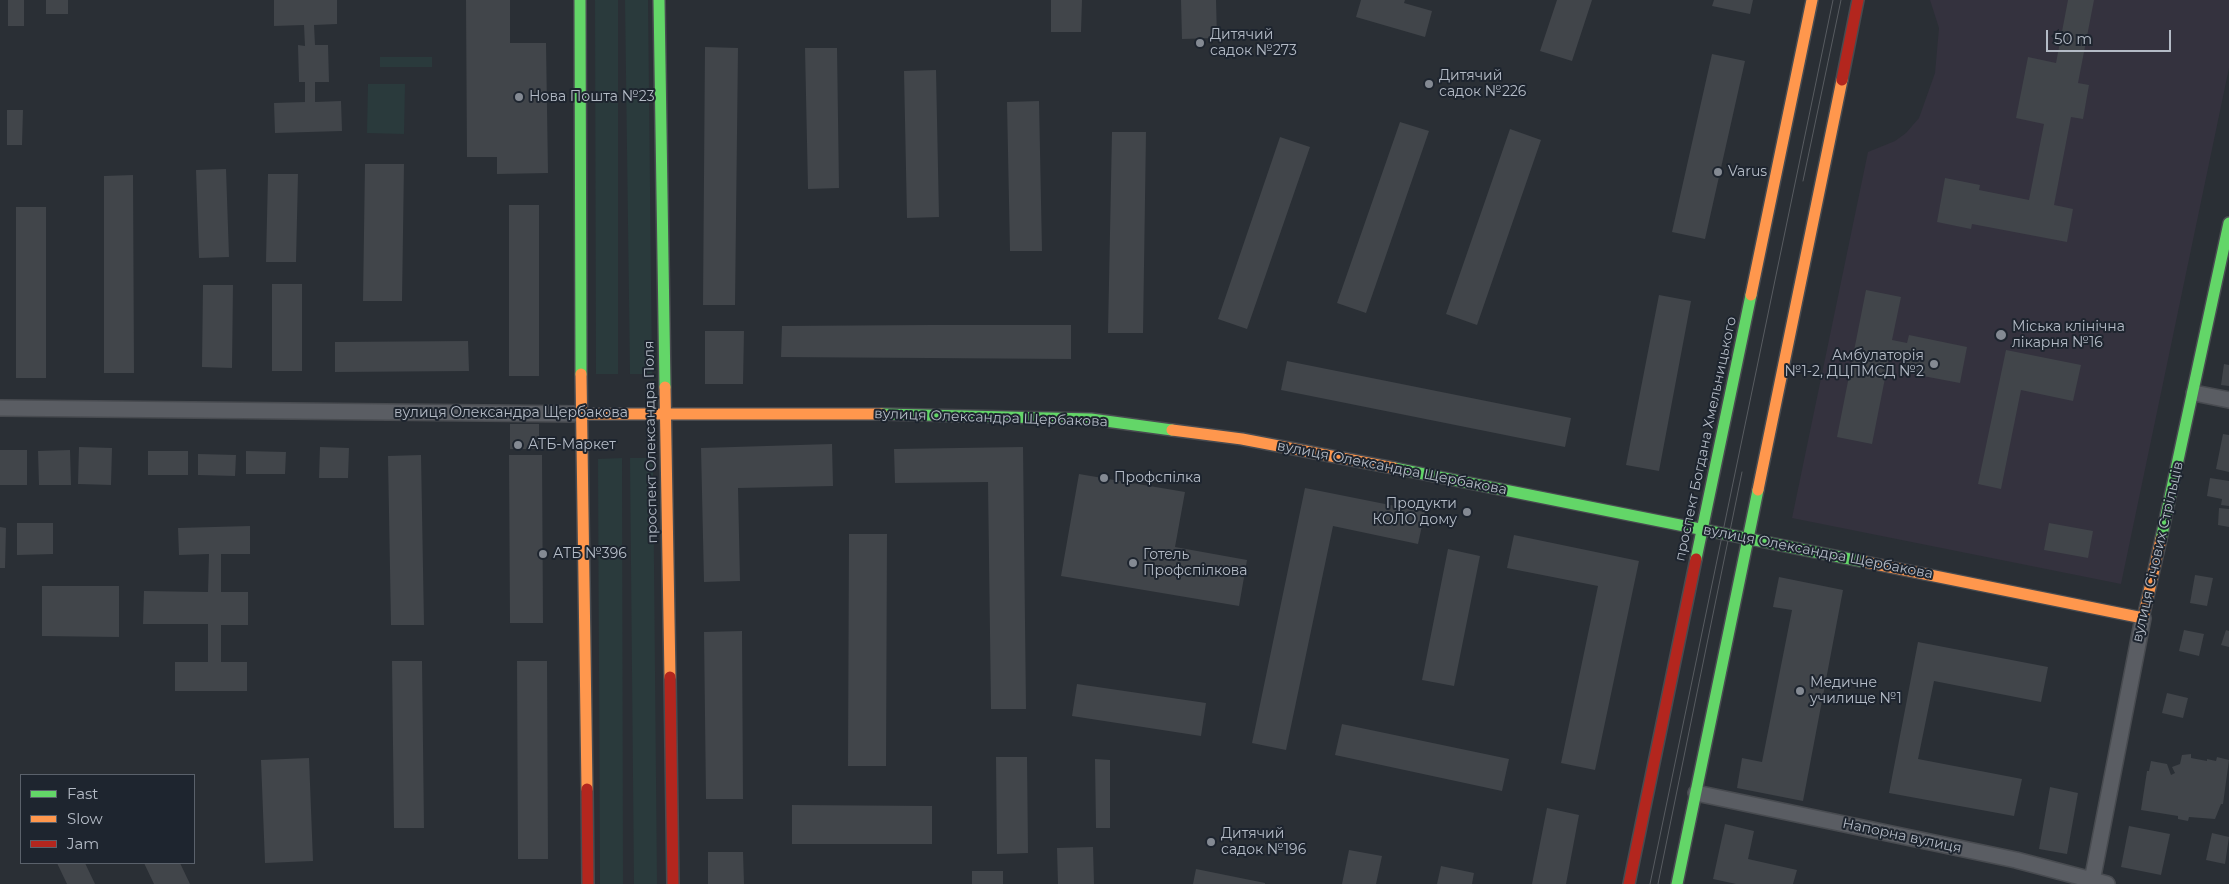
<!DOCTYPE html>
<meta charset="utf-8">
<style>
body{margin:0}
#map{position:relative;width:2229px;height:884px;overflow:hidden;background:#2a2f35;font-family:Montserrat,sans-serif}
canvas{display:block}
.legend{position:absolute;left:20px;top:774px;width:175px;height:90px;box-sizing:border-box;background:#1e252f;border:1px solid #5a616b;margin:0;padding:6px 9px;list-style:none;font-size:15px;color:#b4bbc6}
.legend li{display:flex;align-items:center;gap:10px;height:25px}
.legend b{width:25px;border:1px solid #5a616b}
.scale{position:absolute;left:2046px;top:30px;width:125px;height:22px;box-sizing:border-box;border:2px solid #b4bbc6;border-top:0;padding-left:6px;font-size:15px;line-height:18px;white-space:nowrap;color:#b4bbc6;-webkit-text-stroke:4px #1e252f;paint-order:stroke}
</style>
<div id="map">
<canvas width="2229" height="884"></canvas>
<ul class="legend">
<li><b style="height:6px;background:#63d668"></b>Fast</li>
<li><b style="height:6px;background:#ff974d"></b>Slow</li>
<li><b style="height:6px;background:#b3261e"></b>Jam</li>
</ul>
<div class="scale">50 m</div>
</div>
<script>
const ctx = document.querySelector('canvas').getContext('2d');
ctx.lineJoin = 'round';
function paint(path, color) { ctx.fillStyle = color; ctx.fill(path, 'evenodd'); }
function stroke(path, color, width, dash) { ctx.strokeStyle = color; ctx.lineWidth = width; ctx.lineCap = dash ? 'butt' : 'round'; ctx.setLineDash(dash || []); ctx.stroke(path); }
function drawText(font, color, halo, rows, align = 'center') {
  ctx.font = font + ' Montserrat,sans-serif'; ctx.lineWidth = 4; ctx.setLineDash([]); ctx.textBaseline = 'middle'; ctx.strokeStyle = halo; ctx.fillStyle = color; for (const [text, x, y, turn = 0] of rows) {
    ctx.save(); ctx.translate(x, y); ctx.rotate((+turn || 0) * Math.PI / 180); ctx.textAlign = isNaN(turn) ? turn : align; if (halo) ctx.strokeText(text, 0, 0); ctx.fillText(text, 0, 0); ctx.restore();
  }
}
paint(new Path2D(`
 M 1930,0 L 2229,0 L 2229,68 L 2121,584 L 1792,518 L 1868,152 L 1895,141 L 1906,133 L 1919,118 L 1935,73 L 1939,28 Z`), '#34323e');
paint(new Path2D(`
 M 595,0 L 618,0 L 618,374 L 596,374 Z
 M 625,0 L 648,0 L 652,374 L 630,374 Z
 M 380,57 L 432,57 L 432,67 L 380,67 Z
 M 368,84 L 405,84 L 404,134 L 367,133 Z
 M 622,458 L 623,884 L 600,884 L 598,459 Z
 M 630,458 L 653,458 L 657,884 L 634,884 Z`), '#2a3a3c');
paint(new Path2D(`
 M 8,0 L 24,0 L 24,26 L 8,26 Z
 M 46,0 L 68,0 L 68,14 L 46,14 Z
 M 274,0 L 337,0 L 337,24 L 314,25 L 315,45 L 328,45 L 329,82 L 315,82 L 315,102 L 341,101 L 342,131 L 275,133 L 274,103 L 305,102 L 305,82 L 299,82 L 298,45 L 305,46 L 304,25 L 274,26 Z
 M 466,0 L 510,0 L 510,43 L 546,43 L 548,173 L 497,174 L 497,157 L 467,157 Z
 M 1051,0 L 1082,0 L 1081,32 L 1051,32 Z
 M 1181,0 L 1216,0 L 1217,38 L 1182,39 Z
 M 1361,0 L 1405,0 L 1404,3 L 1432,11 L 1425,37 L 1356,17 Z
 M 1557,0 L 1592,0 L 1572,61 L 1540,51 Z
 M 1714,0 L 1753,0 L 1750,14 L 1712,6 Z
 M 2068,0 L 2094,0 L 2078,83 L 2089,85 L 2083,119 L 2071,117 L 2054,205 L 2073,209 L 2067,242 L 1972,224 L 1971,229 L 1937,222 L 1945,178 L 1980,185 L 1979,190 L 2029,200 L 2044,124 L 2016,118 L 2028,57 L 2056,63 Z
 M 705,47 L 738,48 L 735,305 L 703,305 Z
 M 805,48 L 837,48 L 839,188 L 808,189 Z
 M 1712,54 L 1745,61 L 1705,239 L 1672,232 Z
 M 936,70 L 939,217 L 907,218 L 904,71 Z
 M 1039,101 L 1042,251 L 1010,251 L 1007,102 Z
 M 7,110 L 23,110 L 22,145 L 7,145 Z
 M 1400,122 L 1429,131 L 1366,313 L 1337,303 Z
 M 1510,129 L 1541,140 L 1477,325 L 1446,314 Z
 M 1112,132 L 1146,132 L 1143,333 L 1108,333 Z
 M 1280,137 L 1310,147 L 1247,329 L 1218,319 Z
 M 365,164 L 404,164 L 402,301 L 363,301 Z
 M 226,169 L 229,257 L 199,258 L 196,170 Z
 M 268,174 L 298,174 L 296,262 L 266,262 Z
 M 133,175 L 134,373 L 104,373 L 104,176 Z
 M 509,205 L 539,205 L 539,376 L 509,376 Z
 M 16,207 L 46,207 L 46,378 L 16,378 Z
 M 272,284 L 302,284 L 302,371 L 272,371 Z
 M 203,285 L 233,285 L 232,368 L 202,367 Z
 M 1866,290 L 1901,297 L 1892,340 L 1907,343 L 1909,335 L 1967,347 L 1960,383 L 1902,372 L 1904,361 L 1889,358 L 1872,444 L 1837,437 Z
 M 1659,295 L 1691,301 L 1659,471 L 1626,465 Z
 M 929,325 L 1071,325 L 1071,359 L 781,357 L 782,326 Z
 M 705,331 L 744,331 L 743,384 L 705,384 Z
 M 468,341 L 469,371 L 335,372 L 335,342 Z
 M 2006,350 L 2081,365 L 2073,401 L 2021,390 L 2001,489 L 1978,484 Z
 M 1287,361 L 1571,418 L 1565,447 L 1281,390 Z
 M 2224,364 L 2229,365 L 2229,386 L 2221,385 Z
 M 510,424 L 539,424 L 539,449 L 510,449 Z
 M 2223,434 L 2229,435 L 2229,472 L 2216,469 Z
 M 832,444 L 833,486 L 738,488 L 740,581 L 704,582 L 701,448 Z
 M 79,447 L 112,448 L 111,485 L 78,484 Z
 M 320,447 L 349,448 L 348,478 L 319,478 Z
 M 1023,447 L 1026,709 L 991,709 L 988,482 L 895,483 L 894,449 Z
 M 0,450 L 27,450 L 27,485 L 0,485 Z
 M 70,450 L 71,485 L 39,485 L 38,451 Z
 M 148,451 L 188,451 L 188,475 L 148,475 Z
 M 246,451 L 286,452 L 285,474 L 246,474 Z
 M 198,454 L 236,455 L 235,476 L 198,475 Z
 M 421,455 L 424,625 L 391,625 L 388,456 Z
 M 509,455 L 542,455 L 543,623 L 510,623 Z
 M 1079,474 L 1185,492 L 1175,547 L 1247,560 L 1239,606 L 1061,576 Z
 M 2210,478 L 2229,481 L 2229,506 L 2221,505 L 2222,499 L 2207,496 Z
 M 1305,488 L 1425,512 L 1418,544 L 1333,526 L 1286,750 L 1252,743 Z
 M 2219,508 L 2229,509 L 2229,527 L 2218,525 Z
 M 17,523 L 53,523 L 53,554 L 17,555 Z
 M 2049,523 L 2093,531 L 2088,558 L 2044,550 Z
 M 250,526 L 250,554 L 221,554 L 221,592 L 248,592 L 248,625 L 221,625 L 221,662 L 247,662 L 247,691 L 175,691 L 175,662 L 208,662 L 208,624 L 143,624 L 144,591 L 208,592 L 209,554 L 179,555 L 178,528 Z
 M 0,527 L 6,528 L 5,568 L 0,568 Z
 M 849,534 L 887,534 L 886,766 L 848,766 Z
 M 1514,535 L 1639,561 L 1595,770 L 1561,763 L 1598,586 L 1507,568 Z
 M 1448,549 L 1480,556 L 1454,686 L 1422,680 Z
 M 2195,575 L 2213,578 L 2207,606 L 2190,603 Z
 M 1779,577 L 1843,590 L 1803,801 L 1737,788 L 1742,758 L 1762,762 L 1792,610 L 1773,607 Z
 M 42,586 L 119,586 L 119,637 L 42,636 Z
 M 2184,630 L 2204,634 L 2199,656 L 2179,651 Z
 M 2226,630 L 2229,631 L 2229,647 L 2221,645 Z
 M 742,631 L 743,799 L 706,799 L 704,632 Z
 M 1918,642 L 2048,667 L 2041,702 L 1934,681 L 1918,759 L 2022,779 L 2014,816 L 1889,793 Z
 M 392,661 L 422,661 L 424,828 L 394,828 Z
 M 517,661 L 547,661 L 548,859 L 518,859 Z
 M 1077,684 L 1206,703 L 1201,736 L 1072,716 Z
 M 2167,693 L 2188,698 L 2183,718 L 2162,713 Z
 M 1342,724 L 1509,759 L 1502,791 L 1335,755 Z
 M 2191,754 L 2191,758 L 2207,761 L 2207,759 L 2216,761 L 2217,757 L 2229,760 L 2223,804 L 2221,804 L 2215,819 L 2189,817 L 2188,821 L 2178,819 L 2178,816 L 2141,810 L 2147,771 L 2149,771 L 2151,761 L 2167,764 L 2171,775 L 2175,773 L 2172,767 L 2180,764 L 2182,755 Z
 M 996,757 L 1027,757 L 1028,853 L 997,854 Z
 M 309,758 L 313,861 L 265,863 L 261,760 Z
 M 1095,759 L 1110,760 L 1110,828 L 1096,828 Z
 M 2050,787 L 2078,793 L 2067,854 L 2039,849 Z
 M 792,805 L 932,806 L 932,844 L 792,844 Z
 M 1547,808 L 1579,815 L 1566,884 L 1532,884 Z
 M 1725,824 L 1754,831 L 1748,859 L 1797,870 L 1793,884 L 1736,884 L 1713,879 Z
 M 2129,826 L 2170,834 L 2161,875 L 2121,867 Z
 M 2212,833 L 2229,837 L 2225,864 L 2206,860 Z
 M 1093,847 L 1094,884 L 1058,884 L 1057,848 Z
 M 1349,850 L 1382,856 L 1376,884 L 1342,884 Z
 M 708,852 L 743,852 L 744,884 L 708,884 Z
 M 57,863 L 85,863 L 95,884 L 67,884 Z
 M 144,863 L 180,863 L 190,884 L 154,884 Z
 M 1441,866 L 1474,873 L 1472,884 L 1437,884 Z
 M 1196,869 L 1265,883 L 1265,884 L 1193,884 Z
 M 972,871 L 1003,871 L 1003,884 L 972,884 Z`), '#41454a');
const street = new Path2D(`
 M 2194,393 L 2229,400
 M 0,408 L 581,414
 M 1696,793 L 2016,860 L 2107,884
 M 2092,881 L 2143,618`);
const fast = new Path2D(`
 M 580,0 L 581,374
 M 659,0 L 665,387
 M 882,414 L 1091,419 L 1172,430
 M 1394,468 L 1865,562
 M 2161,539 L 2229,223
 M 1696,559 L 1751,295
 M 1677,884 L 1758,490`);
const slow = new Path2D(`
 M 1751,295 L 1812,0
 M 581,374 L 587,789
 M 665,387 L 670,677
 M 581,414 L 882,414
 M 1172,430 L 1242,439 L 1394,468
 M 1758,490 L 1842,80
 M 1865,562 L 2143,618 L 2161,539`);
const jam = new Path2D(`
 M 1842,80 L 1858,0
 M 670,677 L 673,884
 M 587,789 L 588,884
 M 1629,884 L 1696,559`);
stroke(street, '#484b50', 18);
stroke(fast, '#484b50', 14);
stroke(slow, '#484b50', 14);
stroke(jam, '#484b50', 14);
stroke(street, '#5a5d63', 15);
stroke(fast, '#63d668', 11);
stroke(slow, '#ff974d', 11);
stroke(jam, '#b3261e', 11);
stroke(new Path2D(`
 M 1803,181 L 1841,0
 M 1650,884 L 1833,0
 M 1658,884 L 1742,472`), '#585c61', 1);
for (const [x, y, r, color] of [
 [1200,43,5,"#848a93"],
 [1429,84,5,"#848a93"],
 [519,97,5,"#848a93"],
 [1718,172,5,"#848a93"],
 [2001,335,6,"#848a93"],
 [1934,364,5,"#848a93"],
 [518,445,5,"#848a93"],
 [1104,478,5,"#848a93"],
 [1467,512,5,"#848a93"],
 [543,554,5,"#848a93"],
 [1133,563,5,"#848a93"],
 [1800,691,5,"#848a93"],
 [1211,842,5,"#848a93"]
]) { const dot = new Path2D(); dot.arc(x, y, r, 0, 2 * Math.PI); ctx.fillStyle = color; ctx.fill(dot); stroke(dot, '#1e252f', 2); }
drawText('14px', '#b4bbc6', '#1e252f', [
 ["Дитячий",1210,35],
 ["садок №273",1210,51],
 ["Дитячий",1439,76],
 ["садок №226",1439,92],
 ["Нова Пошта №23",529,97],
 ["Varus",1728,172],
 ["Міська клінічна",2012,327],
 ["лікарня №16",2012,343],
 ["Амбулаторія",1924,356,"right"],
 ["№1-2, ДЦПМСД №2",1924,372,"right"],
 ["АТБ-Маркет",528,445],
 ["Профспілка",1114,478],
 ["Продукти",1457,504,"right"],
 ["КОЛО дому",1457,520,"right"],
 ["АТБ №396",553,554],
 ["Готель",1143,555],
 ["Профспілкова",1143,571],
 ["Медичне",1810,683],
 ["училище №1",1810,699],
 ["Дитячий",1221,834],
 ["садок №196",1221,850]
], 'left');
drawText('14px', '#b4bbc6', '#1e252f', [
 ["вулиця Олександра Щербакова",511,413],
 ["вулиця Олександра Щербакова",991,418,2],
 ["проспект Богдана Хмельницького",1706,439,-78],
 ["проспект Олександра Поля",651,442,-91],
 ["вулиця Олександра Щербакова",1392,468,11],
 ["вулиця Олександра Щербакова",1818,552,11],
 ["вулиця Січових Стрільців",2158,552,-77],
 ["Напорна вулиця",1902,836,12]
]);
</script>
